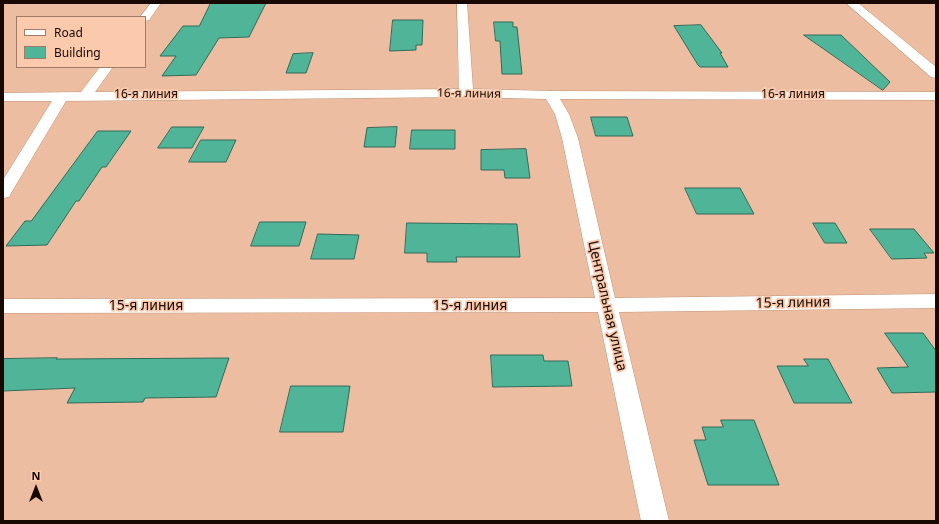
<!DOCTYPE html>
<meta charset="utf-8">
<style>
body{margin:0}
#map{position:relative;width:939px;height:524px;overflow:hidden;background:#edbda1;font-family:"Noto Sans",sans-serif}
canvas{display:block}
.frame{position:absolute;inset:0;border:4px solid #170801;pointer-events:none}
.legend{position:absolute;left:16px;top:16px;width:130px;height:52px;box-sizing:border-box;background:#fbcaad;border:1px solid #a07c68;margin:0;padding:5px 7px;list-style:none;font-size:12px;color:#170801}
.legend li{display:flex;align-items:center;gap:8px;height:20px}
.legend b{width:20px;border:1px solid #a07c68}
.north{position:absolute;left:16px;top:468px;width:40px;height:40px;-webkit-text-stroke:3px #fbcaad;paint-order:stroke;rotate:0deg;font-size:11px;font-weight:700;line-height:16px;text-align:center;color:#170801}
.north::after{content:'';display:block;margin:auto;width:14px;height:18px;background:#170801;clip-path:polygon(50% 0,100% 100%,50% 72%,0 100%)}
</style>
<div id="map">
<canvas width="939" height="524"></canvas>
<div class="frame"></div>
<ul class="legend">
<li><b style="height:5px;background:#fff"></b>Road</li>
<li><b style="height:11px;background:#4fb498"></b>Building</li>
</ul>
<div class="north">N</div>
</div>
<script>
const ctx = document.querySelector('canvas').getContext('2d');
ctx.lineJoin = 'round';
function paint(path, color) { ctx.fillStyle = color; ctx.fill(path, 'evenodd'); }
function stroke(path, color, width, dash) { ctx.strokeStyle = color; ctx.lineWidth = width; ctx.lineCap = dash ? 'butt' : 'round'; ctx.setLineDash(dash || []); ctx.stroke(path); }
function drawText(font, color, halo, rows, align = 'center') {
  ctx.font = font + ' "Noto Sans",sans-serif'; ctx.lineWidth = 3.5; ctx.setLineDash([]); ctx.textBaseline = 'middle'; ctx.strokeStyle = halo; ctx.fillStyle = color; for (const [text, x, y, turn = 0] of rows) {
    ctx.save(); ctx.translate(x, y); ctx.rotate((+turn || 0) * Math.PI / 180); ctx.textAlign = isNaN(turn) ? turn : align; if (halo) ctx.strokeText(text, 0, 0); ctx.fillText(text, 0, 0); ctx.restore();
  }
}
const building = new Path2D(`
 M 211,3 L 266,3 L 249,37 L 219,38 L 196,75 L 162,76 L 176,56 L 160,56 L 183,26 L 199,26 Z
 M 393,20 L 423,20 L 422,45 L 416,45 L 416,50 L 390,51 Z
 M 494,22 L 513,22 L 513,27 L 517,27 L 522,74 L 502,74 L 500,41 L 496,41 Z
 M 701,25 L 722,53 L 720,53 L 728,67 L 700,67 L 698,65 L 674,26 Z
 M 804,35 L 841,35 L 890,82 L 883,90 Z
 M 313,53 L 306,73 L 286,73 L 293,54 Z
 M 591,117 L 627,117 L 633,136 L 596,136 Z
 M 172,127 L 204,127 L 192,148 L 158,148 Z
 M 397,127 L 395,147 L 364,147 L 367,128 Z
 M 412,130 L 455,130 L 455,149 L 410,149 Z
 M 98,131 L 131,131 L 106,167 L 102,167 L 79,201 L 76,201 L 47,245 L 6,246 L 25,221 L 31,221 Z
 M 201,140 L 236,140 L 226,162 L 189,162 Z
 M 526,149 L 530,178 L 505,178 L 504,170 L 481,170 L 481,150 Z
 M 685,188 L 740,188 L 754,214 L 697,214 Z
 M 260,222 L 306,222 L 299,246 L 251,246 Z
 M 407,223 L 517,224 L 520,257 L 456,257 L 457,262 L 427,262 L 427,253 L 405,253 Z
 M 813,223 L 835,223 L 847,243 L 825,243 Z
 M 870,229 L 914,229 L 934,253 L 924,253 L 927,258 L 892,259 Z
 M 318,234 L 359,235 L 354,259 L 311,259 Z
 M 885,333 L 923,333 L 936,351 L 936,392 L 892,393 L 877,368 L 908,367 Z
 M 491,355 L 543,355 L 544,361 L 568,361 L 572,386 L 493,387 Z
 M 57,358 L 56,359 L 229,358 L 216,397 L 145,398 L 143,402 L 67,403 L 75,388 L 3,391 L 3,359 Z
 M 804,359 L 828,359 L 852,403 L 794,403 L 777,366 L 808,366 Z
 M 291,386 L 350,386 L 343,432 L 280,432 Z
 M 721,420 L 754,420 L 779,485 L 708,485 L 694,440 L 706,440 L 702,427 L 723,427 Z`);
paint(building, '#4fb498');
stroke(building, '#306b5a', 1);
const street = new Path2D(`
 M 151,3 L 161,3 L 149,20 L 145,21 L 145,17 L 140,17 Z
 M 457,3 L 467,3 L 473,89 L 551,91 L 936,92 L 936,100 L 560,99 L 569,114 L 578,138 L 615,298 L 936,294 L 936,308 L 619,312 L 669,521 L 641,521 L 598,312 L 3,313 L 3,299 L 595,298 L 562,138 L 555,114 L 546,99 L 466,97 L 66,101 L 11,193 L 9,197 L 3,198 L 3,180 L 52,101 L 3,101 L 3,93 L 81,92 L 100,67 L 113,67 L 95,92 L 459,89 Z
 M 846,3 L 858,3 L 936,67 L 936,78 L 931,77 Z`);
stroke(street, '#c19377', 1);
paint(street, '#fff');
drawText('12px', '#170801', '#fbcaad', [
 ["16-я линия",469,94,1],
 ["16-я линия",146,95],
 ["16-я линия",793,95]
]);
drawText('14px', '#170801', '#fbcaad', [
 ["15-я линия",793,303,-1],
 ["15-я линия",146,306],
 ["15-я линия",470,306],
 ["Центральная улица",607,306,77]
]);
</script>
